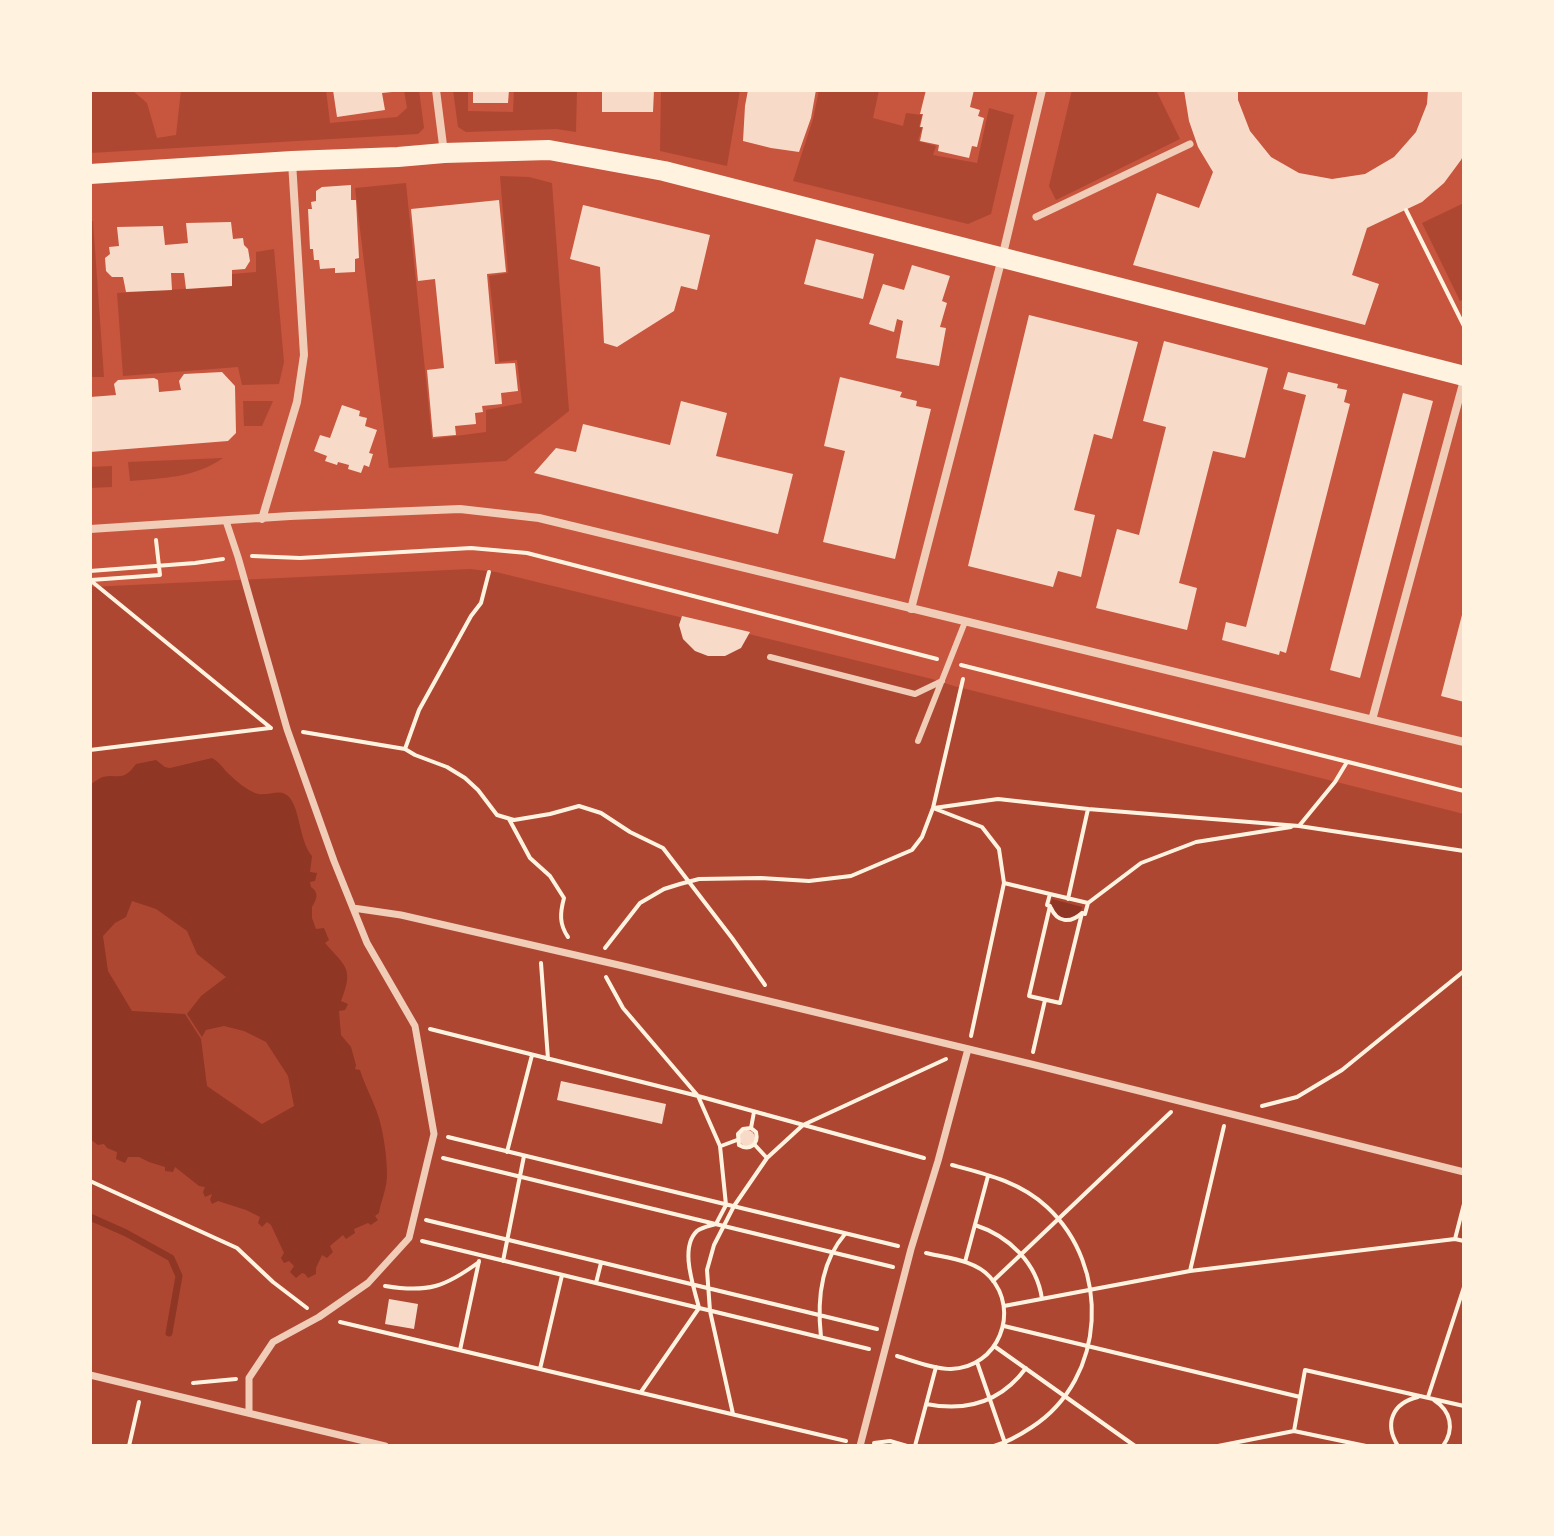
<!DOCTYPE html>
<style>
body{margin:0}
#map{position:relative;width:1554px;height:1536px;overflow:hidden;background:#c8553d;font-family:"Work Sans",sans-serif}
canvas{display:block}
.frame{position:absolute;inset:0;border:92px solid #fff3e0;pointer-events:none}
</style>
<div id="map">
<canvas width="1554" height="1536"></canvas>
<div class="frame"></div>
</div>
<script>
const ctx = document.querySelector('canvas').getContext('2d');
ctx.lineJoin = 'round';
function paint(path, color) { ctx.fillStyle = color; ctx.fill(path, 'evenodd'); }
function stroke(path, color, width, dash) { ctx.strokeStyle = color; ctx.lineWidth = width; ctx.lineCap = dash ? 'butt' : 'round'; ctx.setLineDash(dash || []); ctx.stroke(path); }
paint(new Path2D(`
 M 90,90 L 132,90 L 147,103 L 157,138 L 176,135 L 181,90 L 326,90 L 330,123 L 397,117 L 407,108 L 404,90 L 419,90 L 424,128 L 418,134 L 90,153 Z
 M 453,90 L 468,90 L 468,111 L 513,112 L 514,90 L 577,90 L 576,132 L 556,129 L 466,132 L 458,127 Z
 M 661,90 L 740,90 L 727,166 L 660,151 Z
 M 819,90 L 879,90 L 873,118 L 903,126 L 906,113 L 922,115 L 919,127 L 922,128 L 918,141 L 936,146 L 933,155 L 977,163 L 989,108 L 1014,115 L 991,214 L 968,224 L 793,181 L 813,119 Z
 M 1072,90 L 1156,90 L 1180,139 L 1056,200 L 1049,186 Z
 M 500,176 L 529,177 L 552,183 L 569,411 L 506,461 L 389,468 L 355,188 L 406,183 L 432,439 L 486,432 L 486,410 L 522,403 L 517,360 L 499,362 L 489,276 L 508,273 Z
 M 1464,203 L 1464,299 L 1460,301 L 1422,223 Z
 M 90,221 L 93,221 L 104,377 L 90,377 Z
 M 274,249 L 284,362 L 279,384 L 242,385 L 238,367 L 123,376 L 117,293 L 231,286 L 232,274 L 256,272 L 256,252 Z
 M 243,401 L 273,401 L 262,426 L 244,426 Z
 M 223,458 C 195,478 163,478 130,481 L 128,462 Z
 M 112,466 L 112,487 L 90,488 L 90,467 Z
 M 470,569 L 496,572 L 932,679 L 954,686 L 1464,814 L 1464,1446 L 90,1446 L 90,587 Z`), '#ae4732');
paint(new Path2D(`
 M 212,758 C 220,762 223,769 230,775 C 236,781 247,790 255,793 C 268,798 280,786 290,798 C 301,813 299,840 312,856 L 310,872 L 317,873 L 315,881 L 310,882 L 311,887 C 320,893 316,900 312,907 L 312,918 L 316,929 L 324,928 L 329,940 L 325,943 C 346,967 354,968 341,1001 L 348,1004 L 345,1010 L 339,1011 L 341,1035 L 351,1047 L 356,1065 L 355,1069 L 360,1070 C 365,1086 374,1102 379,1118 C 384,1136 387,1157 387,1175 C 387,1189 381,1200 379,1213 L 375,1216 L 378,1220 L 371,1225 L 368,1223 L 354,1229 L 355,1233 L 346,1239 L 343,1235 L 330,1246 L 333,1252 L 327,1258 L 322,1255 L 316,1268 L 316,1274 L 308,1278 L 305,1274 L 302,1273 L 296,1278 L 290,1272 L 294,1266 L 289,1261 L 284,1263 L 281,1258 L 284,1253 L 271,1225 L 267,1222 L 262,1227 L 258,1223 L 260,1217 L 246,1210 L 218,1201 L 212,1204 L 210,1200 L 212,1194 L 205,1197 L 203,1192 L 205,1187 L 199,1186 L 175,1167 L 173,1172 L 165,1171 L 165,1167 L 149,1162 L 139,1157 L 128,1157 L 125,1163 L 116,1159 L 117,1152 L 107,1148 L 104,1144 L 98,1145 L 90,1139 L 90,785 C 93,783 99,778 103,777 C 119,773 122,783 136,764 L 156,760 L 165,767 L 170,768 ZM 132,901 L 156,909 L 187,931 L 197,954 L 226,977 L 201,996 L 187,1014 L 202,1037 L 206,1030 L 224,1026 L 244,1031 L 266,1042 L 288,1076 L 294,1106 L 262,1124 L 207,1086 L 201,1039 L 185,1014 L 132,1011 L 108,971 L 103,936 L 115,923 L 126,917 Z
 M 1052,899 L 1082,907 C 1080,920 1072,918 1060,919 L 1050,906 Z`), '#8f3625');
stroke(new Path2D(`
 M 90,1217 L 126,1233 L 171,1258 L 179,1276 L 169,1333`), '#8f3625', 7);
paint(new Path2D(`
 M 333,90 L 392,90 L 392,92 L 382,93 L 385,110 L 337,117 Z
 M 473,90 L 509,90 L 508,103 L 473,103 Z
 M 602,90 L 654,90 L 653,112 L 602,112 Z
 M 748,90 L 816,90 L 811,118 L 799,152 L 771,148 L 743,141 L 745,106 Z
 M 926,90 L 974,90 L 970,107 L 980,110 L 978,116 L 984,118 L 977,147 L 972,146 L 969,158 L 938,151 L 939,145 L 920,141 L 923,127 L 920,127 L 923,114 L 920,114 Z
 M 1184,90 L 1238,90 L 1238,100 L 1250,131 L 1271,157 L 1299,173 L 1332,179 L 1365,174 L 1394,157 L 1416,132 L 1427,104 L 1428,90 L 1464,90 L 1464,154 L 1461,160 L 1444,183 L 1422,202 L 1367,228 L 1352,275 L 1379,284 L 1365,325 L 1133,265 L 1157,193 L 1199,208 L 1213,172 L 1198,147 L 1189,121 Z
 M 351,185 L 351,200 L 356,200 L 359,258 L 355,259 L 355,272 L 335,273 L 335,268 L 320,269 L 319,260 L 314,260 L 313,249 L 310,249 L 308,209 L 312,209 L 311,202 L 316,201 L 316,191 L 322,187 Z
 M 499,200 L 506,272 L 487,274 L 495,364 L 515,363 L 518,391 L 501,393 L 502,404 L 482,406 L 483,412 L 475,413 L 476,424 L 455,426 L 456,435 L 433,437 L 427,370 L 444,368 L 435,279 L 418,281 L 411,209 Z
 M 583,205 L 710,235 L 697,290 L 681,286 L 674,311 L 617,347 L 604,343 L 600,267 L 570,259 Z
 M 231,222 L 233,239 L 243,238 L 244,245 L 248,249 L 250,261 L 245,269 L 232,270 L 232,286 L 186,289 L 184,273 L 171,273 L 172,290 L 126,292 L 123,277 L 112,277 L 106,271 L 105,258 L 110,254 L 109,247 L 119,246 L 117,227 L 163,226 L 165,245 L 188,243 L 186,223 Z
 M 816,239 L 874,254 L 863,299 L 804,284 Z
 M 912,265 L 950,276 L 942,301 L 947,303 L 940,327 L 946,328 L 939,366 L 896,358 L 903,321 L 897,319 L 894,332 L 869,324 L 883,284 L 904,290 Z
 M 1029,315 L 1138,342 L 1112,439 L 1094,434 L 1074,510 L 1095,515 L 1081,577 L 1058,571 L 1053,587 L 968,566 Z
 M 1164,341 L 1268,368 L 1245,458 L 1213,451 L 1179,583 L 1197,588 L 1187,630 L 1096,608 L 1117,529 L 1139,535 L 1166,427 L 1143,421 Z
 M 222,372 L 235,386 L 236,433 L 228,441 L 90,452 L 90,397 L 116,395 L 114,384 L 118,380 L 154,378 L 158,380 L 159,392 L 181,390 L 179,381 L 184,374 Z
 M 1288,372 L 1338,384 L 1337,388 L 1347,390 L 1344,402 L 1350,404 L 1286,653 L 1280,651 L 1279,655 L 1222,640 L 1226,622 L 1246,627 L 1306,395 L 1283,389 Z
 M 840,377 L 902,392 L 900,397 L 917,401 L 916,406 L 931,409 L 895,559 L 823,542 L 845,451 L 824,446 Z
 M 1403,393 L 1433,401 L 1360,678 L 1330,670 Z
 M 681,401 L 727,413 L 716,456 L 793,474 L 778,534 L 534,473 L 556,448 L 576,452 L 583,424 L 670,445 Z
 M 342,405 L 360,411 L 359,416 L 367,418 L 365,426 L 377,430 L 369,453 L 373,454 L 369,467 L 364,465 L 361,473 L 348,469 L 349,465 L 338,462 L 337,465 L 325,461 L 327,456 L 314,451 L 320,435 L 330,438 Z
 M 1463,611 L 1464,611 L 1464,702 L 1441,696 Z
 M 682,616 L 750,632 L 741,648 L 725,656 L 708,656 L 695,651 L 683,639 L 679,625 Z
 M 561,1081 L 666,1104 L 662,1124 L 557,1100 Z
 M739 1138a8 8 0 1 1 16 0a8 8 0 1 1-16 0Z
 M 389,1299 L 418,1304 L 414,1329 L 385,1324 Z`), '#f7dbc8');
stroke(new Path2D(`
 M 1406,210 L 1464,326
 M 252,556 L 300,558 L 471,548 L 527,553 L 937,659
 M 90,571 L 195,563 L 223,559
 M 90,580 L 271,728
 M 91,580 L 160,575 L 156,540
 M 961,665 L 1464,791
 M 303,732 L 405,749 L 419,710 L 471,616 L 481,603 L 489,572
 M 405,749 L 415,755 L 447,767 L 465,778 L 478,790 L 497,815 L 514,820 L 550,814 L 579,806 L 601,813 L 630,832 L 663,848 L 732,938 L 765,985
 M 90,750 L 270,728
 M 933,808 L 982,827 L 999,849 L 1004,883 L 971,1036
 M 934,808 L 998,799 L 1088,809 L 1299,826 L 1464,851
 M 509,819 L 530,858 L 550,876 L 564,898 C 560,913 559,924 568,937
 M 1299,826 L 1335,782 L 1347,762
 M 1004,883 L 1050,894
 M 1050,894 L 1088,903 L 1085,914 L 1082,913 L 1060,1003 L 1029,996 L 1050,906 L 1047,905 Z
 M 1068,899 L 1088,809
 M 1088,903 L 1141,863 L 1196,842 L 1291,827
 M 1051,908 C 1057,922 1070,924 1082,913
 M 605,948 L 640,903 L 664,889 L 680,884 L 699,879 L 761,878 L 809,881 L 851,876 L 912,850 L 922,837 L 933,808 L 963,679
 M 541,963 L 548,1059
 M 606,977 L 623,1008 L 698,1096 L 720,1146 L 726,1205 L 716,1224 C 709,1226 702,1227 697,1231 C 679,1248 694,1287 699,1308 L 641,1392
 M 430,1029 L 698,1096 L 924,1158
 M 1033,1052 L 1045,1000
 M 1262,1106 L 1297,1097 L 1342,1070 L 1464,971
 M 751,1128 L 743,1129 L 738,1134 L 739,1145 C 749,1151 759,1145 756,1132 L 751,1128 L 754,1112
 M 448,1137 L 898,1246
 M 754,1144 L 766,1157
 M 721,1146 L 737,1140
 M 507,1152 L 532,1055
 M 443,1158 L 893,1267
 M 952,1165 C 986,1174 1020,1182 1047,1207 C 1111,1266 1107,1378 1032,1427 C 1020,1435 1008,1442 994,1446
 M 90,1181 L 237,1248 L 273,1282 L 307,1308
 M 1464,1204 L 1455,1239 L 1464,1241
 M 426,1220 L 877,1329
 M 975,1225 C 1009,1236 1037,1263 1042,1299
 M 422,1241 L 869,1349
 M 503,1261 L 524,1156
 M 965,1262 L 988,1176
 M 1190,1271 L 1224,1126
 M 993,1281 L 1171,1112
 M 596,1283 L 601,1263
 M 385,1286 C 428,1293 445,1287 479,1262
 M 1004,1306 L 1190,1271 L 1455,1239
 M 340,1322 L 846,1441
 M 1004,1326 L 1300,1397
 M 821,1337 C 817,1301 820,1263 845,1234
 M 994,1346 L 1135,1446
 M 460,1350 L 479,1261
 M 897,1356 C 914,1361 933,1369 951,1369 C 998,1368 1021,1311 990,1277 C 975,1260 947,1258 926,1253
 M 977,1362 L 1006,1446
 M 540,1369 L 562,1275
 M 193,1383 L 236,1379
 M 1428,1397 L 1464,1287
 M 1434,1400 C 1451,1411 1455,1429 1443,1446
 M 926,1404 C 967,1412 1001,1402 1026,1368
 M 733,1414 L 710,1311 L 707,1270 L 714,1245 L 734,1206 L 767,1158 L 803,1125 L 946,1059
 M 874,1443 L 890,1441 L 907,1446
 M 129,1446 L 139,1402
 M 915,1446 L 936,1367
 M 1218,1446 L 1294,1431
 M 1366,1446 L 1294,1431 L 1305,1370 L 1464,1406
 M 1398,1446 C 1384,1424 1392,1403 1418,1397`), '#fff3e0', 4);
stroke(new Path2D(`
 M 770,657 L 915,694 L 942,681
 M 918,741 L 965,622`), '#f1ccb7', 6);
stroke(new Path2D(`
 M 1036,217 L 1190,144
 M 226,521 L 238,557 L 287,729 L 334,861 L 367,943 L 415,1026 L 434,1134 L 409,1238 L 368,1283 L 319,1317 L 273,1342 L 249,1378 L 249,1413
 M 353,908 L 401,915 L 623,966 L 1031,1064 L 1464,1172
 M 90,1375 L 385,1446
 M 860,1446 L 911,1249 L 938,1161 L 968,1049`), '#f1ccb7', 7);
stroke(new Path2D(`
 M 436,90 L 444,153
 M 262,519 L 297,402 L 304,355 L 292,162
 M 90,529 L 290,516 L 460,509 L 539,518 L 1464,742
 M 911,609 L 1002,258 L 1042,90
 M 1372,720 L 1464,380`), '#f1ccb7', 8);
stroke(new Path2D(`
 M 90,174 L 292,161 L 398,157 L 444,153 L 549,150 L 664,171 L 1464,376`), '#fff3e0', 20);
</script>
